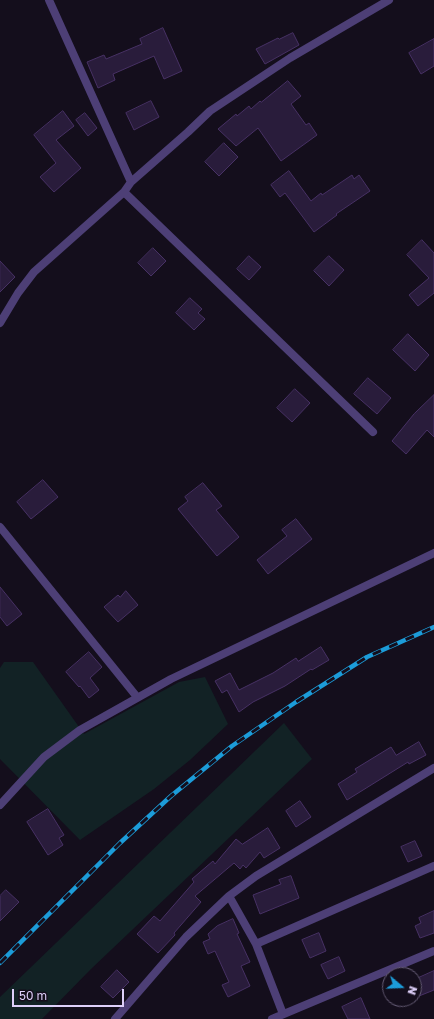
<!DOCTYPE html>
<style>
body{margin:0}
#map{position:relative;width:434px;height:1019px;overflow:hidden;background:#140e1c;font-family:"Golos Text",sans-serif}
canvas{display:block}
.north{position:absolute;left:382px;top:967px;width:40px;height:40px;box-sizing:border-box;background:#140e1c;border:1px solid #645b74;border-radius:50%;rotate:109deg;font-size:11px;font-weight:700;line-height:16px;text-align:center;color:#ddcff9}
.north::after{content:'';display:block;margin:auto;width:14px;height:18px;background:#1c9cd9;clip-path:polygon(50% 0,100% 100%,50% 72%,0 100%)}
.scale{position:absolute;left:12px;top:989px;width:112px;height:18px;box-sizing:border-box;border:2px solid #ddcff9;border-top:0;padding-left:5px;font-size:12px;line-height:14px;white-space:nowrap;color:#ddcff9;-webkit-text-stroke:3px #140e1c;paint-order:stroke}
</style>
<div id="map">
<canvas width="434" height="1019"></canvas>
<div class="north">N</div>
<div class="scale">50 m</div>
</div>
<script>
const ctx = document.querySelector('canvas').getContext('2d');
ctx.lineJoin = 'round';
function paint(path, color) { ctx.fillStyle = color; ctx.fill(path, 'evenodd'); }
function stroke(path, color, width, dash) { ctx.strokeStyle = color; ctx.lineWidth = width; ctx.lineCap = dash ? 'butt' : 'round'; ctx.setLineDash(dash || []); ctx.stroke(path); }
paint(new Path2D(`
 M 4,662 L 33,662 L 84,734 L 179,682 L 205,677 L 228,724 L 190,760 L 154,789 L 80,840 L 0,759 L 0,668 Z
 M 284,723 L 312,759 L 91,969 L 42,1019 L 0,1019 L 0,997 Z`), '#122225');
const building = new Path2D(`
 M 163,28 L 182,71 L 164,79 L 154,56 L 113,74 L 115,80 L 98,88 L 87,62 L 104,55 L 106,59 L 142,44 L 140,39 Z
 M 293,33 L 299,45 L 265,64 L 256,49 L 278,38 L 279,39 Z
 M 434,39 L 434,66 L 421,74 L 409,53 Z
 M 288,81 L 301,96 L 291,104 L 306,125 L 309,123 L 317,135 L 281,161 L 258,128 L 236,146 L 218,129 L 236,114 L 237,116 L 249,106 L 251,109 L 260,101 L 261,102 Z
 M 151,101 L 159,117 L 134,130 L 126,113 Z
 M 63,111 L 74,126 L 56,140 L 81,168 L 54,192 L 40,177 L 56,163 L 34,135 Z
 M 85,113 L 97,128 L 88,136 L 76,120 Z
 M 224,143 L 238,157 L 219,176 L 205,162 Z
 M 289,171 L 311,201 L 321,193 L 322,195 L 352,175 L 354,179 L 359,175 L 370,191 L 336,214 L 337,215 L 314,232 L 285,193 L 280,197 L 271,185 Z
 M 422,240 L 434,253 L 434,293 L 418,306 L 409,295 L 429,278 L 407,255 Z
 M 153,248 L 166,261 L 151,276 L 138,263 Z
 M 249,256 L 261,267 L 249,280 L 237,269 Z
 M 329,256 L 344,270 L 329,286 L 314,271 Z
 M 0,261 L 15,277 L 0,292 Z
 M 190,298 L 202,309 L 198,313 L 205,319 L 194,330 L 176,313 Z
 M 408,334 L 429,355 L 415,371 L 393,350 Z
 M 368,378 L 391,398 L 377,414 L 354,394 Z
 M 295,389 L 310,403 L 292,422 L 277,408 Z
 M 434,395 L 434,437 L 427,430 L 406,454 L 392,441 L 414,414 Z
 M 43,480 L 58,497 L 31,519 L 17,502 Z
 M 203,483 L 222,506 L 216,510 L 239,537 L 217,556 L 178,509 L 188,501 L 185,497 Z
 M 296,519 L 312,539 L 268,574 L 257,560 L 287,536 L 282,530 Z
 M 0,587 L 22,614 L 7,626 L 0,617 Z
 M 126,591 L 138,605 L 118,622 L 104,607 L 118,595 L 120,597 Z
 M 321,647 L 329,660 L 312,670 L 311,669 L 285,686 L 253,702 L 239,712 L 227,690 L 222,693 L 215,681 L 230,673 L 239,690 L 273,673 L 296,658 L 298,661 Z
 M 89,652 L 102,667 L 90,678 L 99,690 L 89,698 L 80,686 L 79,687 L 66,672 Z
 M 419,742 L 426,755 L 409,764 L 408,762 L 347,800 L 338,784 L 357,772 L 355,769 L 391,747 L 396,755 Z
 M 300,801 L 311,817 L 296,827 L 286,811 Z
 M 48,809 L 64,835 L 59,838 L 63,845 L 48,855 L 27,822 Z
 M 268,828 L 280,848 L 264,858 L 260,852 L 246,868 L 243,865 L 240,869 L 234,863 L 195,896 L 201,902 L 174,933 L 175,935 L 158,953 L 137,934 L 154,916 L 160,921 L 194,882 L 192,879 L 213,861 L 215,864 L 236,839 L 242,844 Z
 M 415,841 L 422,856 L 408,862 L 401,847 Z
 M 291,876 L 299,898 L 260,914 L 253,895 L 281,884 L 279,880 Z
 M 6,890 L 19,902 L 0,921 L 0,896 Z
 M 434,911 L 434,933 L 420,938 L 415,926 L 421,923 L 419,918 Z
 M 233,919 L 239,933 L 237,934 L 250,962 L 241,966 L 250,986 L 228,997 L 222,985 L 229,982 L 215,951 L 208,954 L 203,942 L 210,939 L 208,934 L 217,926 Z
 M 319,933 L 326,951 L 310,958 L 302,940 Z
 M 339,957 L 345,971 L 328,979 L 321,965 Z
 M 117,970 L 129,982 L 113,998 L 101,987 Z
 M 434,971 L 434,990 L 414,998 L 414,980 Z
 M 361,998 L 370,1019 L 348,1019 L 342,1007 Z`);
paint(building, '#291c3b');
stroke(building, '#473164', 1);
stroke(new Path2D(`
 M 49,0 L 131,182
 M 124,192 L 373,432
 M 0,323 L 18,293 L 34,272 L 124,192 L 131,182 L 188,132 L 210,111 L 290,58 L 389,0
 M 0,527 L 137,697
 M 0,805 L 44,757 L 80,730 L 171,679 L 434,553
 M 229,896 L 256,944 L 283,1014
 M 256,944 L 434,866
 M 115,1019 L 186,937 L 229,896 L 256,876 L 434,768
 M 272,1019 L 434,951`), '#4d3f76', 8);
const rail = new Path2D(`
 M 0,963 L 120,843 L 171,796 L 232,746 L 296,702 L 367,657 L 434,627`);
stroke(rail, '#1c9cd9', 4.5);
stroke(rail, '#140e1c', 3, [9]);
</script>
